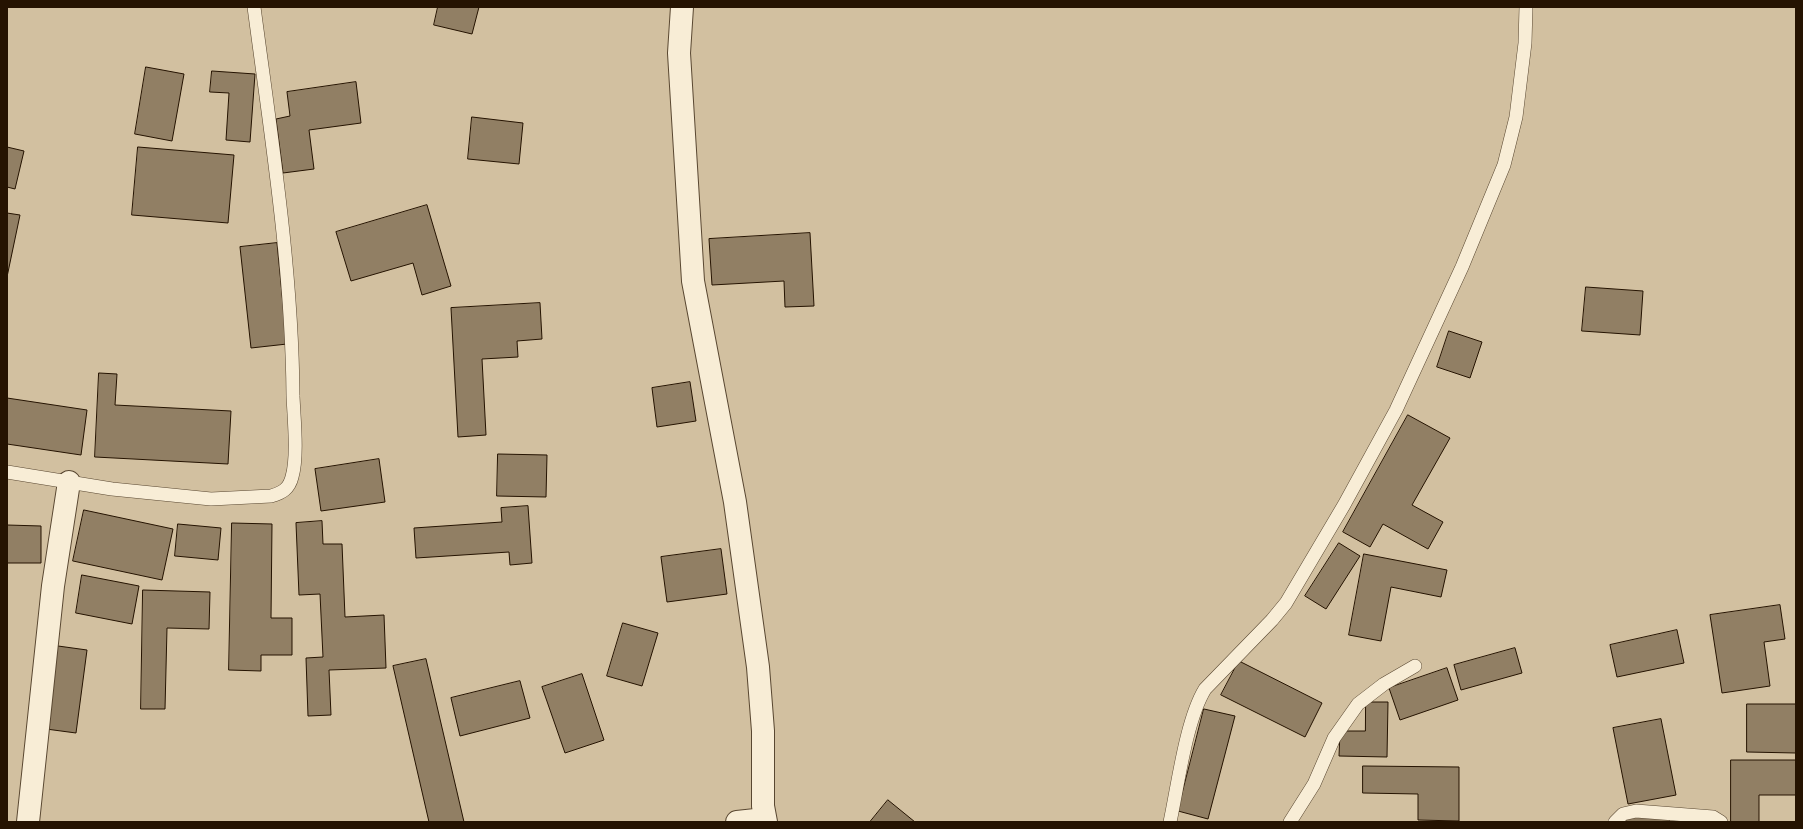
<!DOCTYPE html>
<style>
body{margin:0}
#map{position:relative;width:1803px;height:829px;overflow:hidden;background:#f5e3c0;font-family:"Gentium Book Plus",serif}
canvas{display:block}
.frame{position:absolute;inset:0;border:8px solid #251301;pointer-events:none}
</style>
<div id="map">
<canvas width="1803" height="829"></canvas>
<div class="frame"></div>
</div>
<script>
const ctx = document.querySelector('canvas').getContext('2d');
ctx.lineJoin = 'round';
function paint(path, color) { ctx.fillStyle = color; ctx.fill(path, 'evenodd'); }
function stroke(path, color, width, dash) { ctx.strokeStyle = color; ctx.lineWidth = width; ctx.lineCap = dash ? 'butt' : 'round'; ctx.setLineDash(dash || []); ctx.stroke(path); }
paint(new Path2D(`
 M 7,7 L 1796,7 L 1796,822 L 7,822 Z`), '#d2c0a0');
const building = new Path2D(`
 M 438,7 L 479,7 L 472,34 L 434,25 Z
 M 146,67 L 184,74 L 172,141 L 135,134 Z
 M 212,71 L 255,74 L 250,142 L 226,140 L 229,93 L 210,92 Z
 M 356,82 L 361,123 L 309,130 L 314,169 L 283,173 L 276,119 L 290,116 L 287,92 Z
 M 472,117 L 523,123 L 519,164 L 468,159 Z
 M 7,147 L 24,151 L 15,189 L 7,187 Z
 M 138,147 L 234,155 L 228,223 L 132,215 Z
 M 427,205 L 451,286 L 422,295 L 413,263 L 351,281 L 336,232 Z
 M 7,213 L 20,215 L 7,277 Z
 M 810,233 L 814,306 L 785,307 L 784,281 L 712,285 L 709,239 Z
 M 277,243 L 287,344 L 251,348 L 240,247 Z
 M 1586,287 L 1643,291 L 1640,335 L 1582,331 Z
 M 540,303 L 542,339 L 517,341 L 518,357 L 482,359 L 486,435 L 458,437 L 451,308 Z
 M 1449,331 L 1482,342 L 1470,378 L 1437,367 Z
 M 99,373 L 117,374 L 115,405 L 231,411 L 228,464 L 95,457 Z
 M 690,382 L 696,421 L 657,427 L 652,388 Z
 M 7,398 L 87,410 L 81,455 L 7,444 Z
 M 1408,415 L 1450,438 L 1412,505 L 1443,522 L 1428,549 L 1383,524 L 1370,547 L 1343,532 Z
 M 498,454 L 547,455 L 546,497 L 497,496 Z
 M 379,459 L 385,502 L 321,511 L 315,469 Z
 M 528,506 L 532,563 L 510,565 L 509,552 L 416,558 L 414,528 L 502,522 L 501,508 Z
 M 84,510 L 173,529 L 162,580 L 73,561 Z
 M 322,521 L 323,544 L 342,544 L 345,617 L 384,615 L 386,668 L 329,670 L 331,715 L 308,716 L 306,658 L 323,657 L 320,594 L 299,595 L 296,523 Z
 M 232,523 L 272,524 L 271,618 L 292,618 L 292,655 L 261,655 L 261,671 L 229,670 Z
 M 178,524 L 221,528 L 218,560 L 175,556 Z
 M 7,525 L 41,526 L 41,563 L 7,563 Z
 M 1339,543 L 1360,556 L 1326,609 L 1305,596 Z
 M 721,549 L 727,594 L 667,602 L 661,557 Z
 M 1364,554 L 1447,570 L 1441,597 L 1391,587 L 1381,641 L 1349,635 Z
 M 82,575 L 139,586 L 132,624 L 76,613 Z
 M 143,590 L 210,592 L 209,629 L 167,628 L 165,709 L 141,709 Z
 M 1780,605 L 1785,639 L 1764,642 L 1770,686 L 1722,693 L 1710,615 Z
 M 623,623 L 658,633 L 642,686 L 607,676 Z
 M 1677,630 L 1684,663 L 1617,677 L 1610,645 Z
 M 58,646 L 87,650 L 76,733 L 46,729 Z
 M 1515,648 L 1522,673 L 1461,690 L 1454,665 Z
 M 426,659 L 464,822 L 429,822 L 393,666 Z
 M 1239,661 L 1322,703 L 1305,737 L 1221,695 Z
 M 1447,668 L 1458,700 L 1400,720 L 1389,688 Z
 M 582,674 L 604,740 L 565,753 L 542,687 Z
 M 520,681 L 530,718 L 460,736 L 451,698 Z
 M 1366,702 L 1388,702 L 1387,757 L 1339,756 L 1340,731 L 1365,731 Z
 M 1747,704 L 1796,704 L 1796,753 L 1747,752 Z
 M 1204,709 L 1235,716 L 1208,819 L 1178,811 Z
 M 1661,719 L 1676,795 L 1628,804 L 1613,728 Z
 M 1731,760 L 1796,760 L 1796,795 L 1759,795 L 1759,822 L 1731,822 Z
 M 1363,766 L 1459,767 L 1459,821 L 1418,820 L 1418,794 L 1363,793 Z
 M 888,800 L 915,822 L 870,822 Z
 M 1624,816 L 1670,818 L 1669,822 L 1624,822 Z`);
paint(building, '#917f64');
stroke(building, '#251301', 1);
const service = new Path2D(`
 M 7,472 L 112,489 L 211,499 L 271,496 C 282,493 289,489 292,477 C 298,456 294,419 293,396 C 292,266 271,136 254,7
 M 1170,822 C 1178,785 1186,720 1205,689 L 1272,620 L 1286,603 L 1344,505 L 1396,410 L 1462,267 L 1504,165 L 1516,117 L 1525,43 L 1526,7
 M 1290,822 L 1314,784 L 1334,738 L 1358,704 L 1384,684 L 1415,666
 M 1615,822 L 1623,814 L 1636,811 L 1713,817 L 1721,822`);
const minor = new Path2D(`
 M 682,7 L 679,53 L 693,281 L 735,502 L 758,667 L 763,731 L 763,806 L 766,822
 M 28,822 L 53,586 L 69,482
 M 737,822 L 765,819`);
stroke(service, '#594731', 14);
stroke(minor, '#594731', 24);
stroke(service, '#f8edd6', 13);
stroke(minor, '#f8edd6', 22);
</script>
